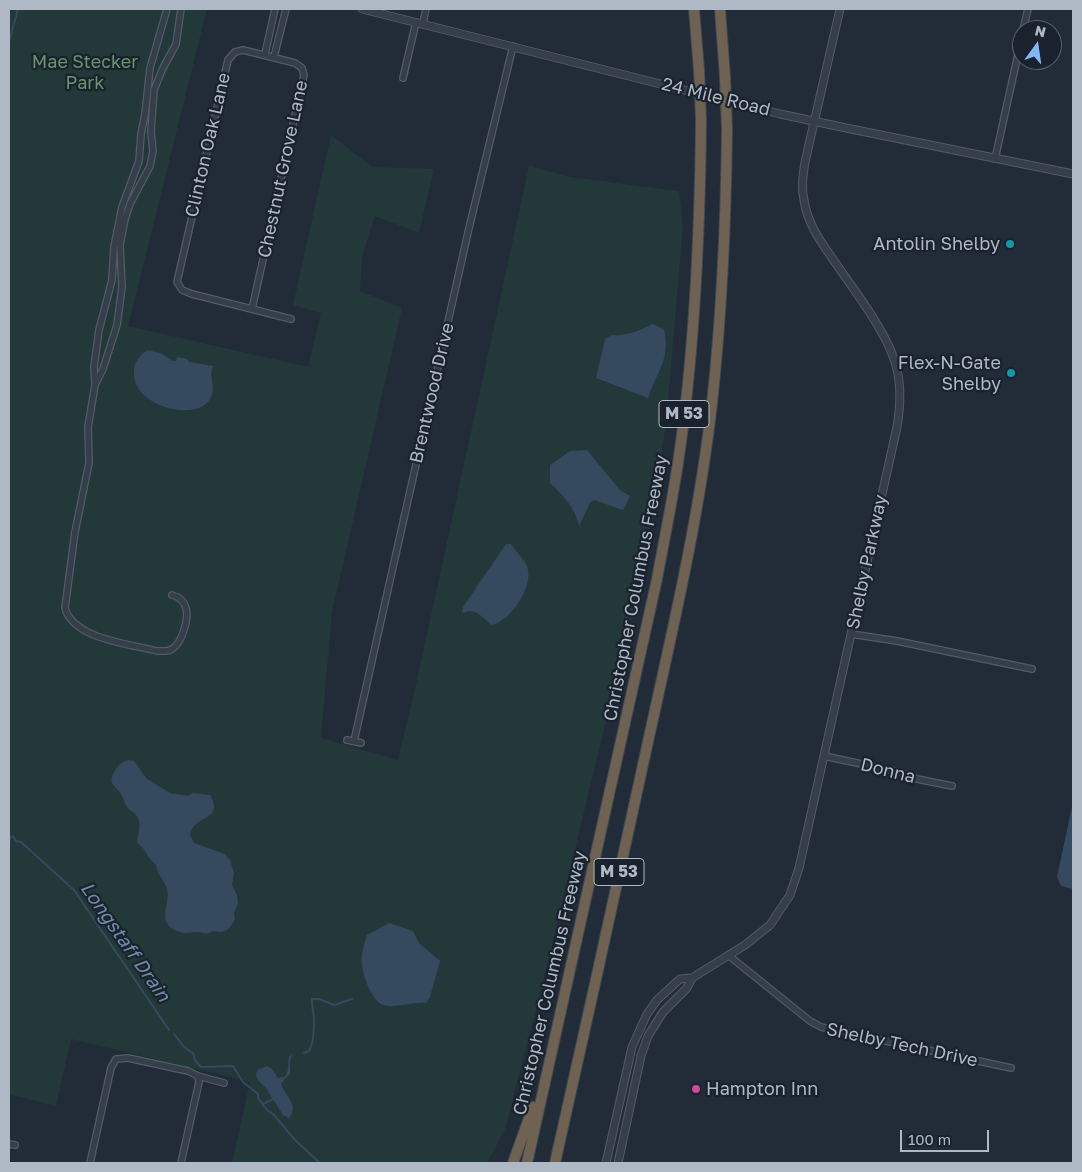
<!DOCTYPE html>
<style>
body{margin:0}
#map{position:relative;width:1082px;height:1172px;overflow:hidden;background:#212c38;font-family:"Golos Text",sans-serif}
canvas{display:block}
.frame{position:absolute;inset:0;border:10px solid #afb9c5;pointer-events:none}
.north{position:absolute;left:1012px;top:20px;width:50px;height:50px;box-sizing:border-box;background:#1a232d;border:1px solid #565f6a;border-radius:50%;rotate:14deg;font-size:14px;font-weight:700;line-height:20px;text-align:center;color:#afb9c5}
.north::after{content:'';display:block;margin:auto;width:18px;height:22px;background:#84b6f5;clip-path:polygon(50% 0,100% 100%,50% 72%,0 100%)}
.scale{position:absolute;left:900px;top:1130px;width:89px;height:22px;box-sizing:border-box;border:2px solid #afb9c5;border-top:0;padding-left:6px;font-size:15px;line-height:18px;white-space:nowrap;color:#afb9c5;-webkit-text-stroke:4px #1a232d;paint-order:stroke}
</style>
<div id="map">
<canvas width="1082" height="1172"></canvas>
<div class="frame"></div>
<div class="north">N</div>
<div class="scale">100 m</div>
</div>
<script>
const ctx = document.querySelector('canvas').getContext('2d');
ctx.lineJoin = 'round';
function paint(path, color) { ctx.fillStyle = color; ctx.fill(path, 'evenodd'); }
function stroke(path, color, width, dash) { ctx.strokeStyle = color; ctx.lineWidth = width; ctx.lineCap = dash ? 'butt' : 'round'; ctx.setLineDash(dash || []); ctx.stroke(path); }
function drawText(font, color, halo, rows, align = 'center') {
  ctx.font = font + ' "Golos Text",sans-serif'; ctx.lineWidth = 4.5; ctx.setLineDash([]); ctx.textBaseline = 'middle'; ctx.strokeStyle = halo; ctx.fillStyle = color; for (const [text, x, y, turn = 0] of rows) {
    ctx.save(); ctx.translate(x, y); ctx.rotate((+turn || 0) * Math.PI / 180); ctx.textAlign = isNaN(turn) ? turn : align; if (halo) ctx.strokeText(text, 0, 0); ctx.fillText(text, 0, 0); ctx.restore();
  }
}
paint(new Path2D(`
 M 9,9 L 207,9 L 128,326 L 308,367 L 321,313 L 293,305 L 331,135 L 372,167 L 434,169 L 419,233 L 375,216 L 362,257 L 360,291 L 402,308 L 332,612 L 321,738 L 398,760 L 415,689 L 529,166 L 570,177 L 679,191 L 683,225 L 666,424 L 642,572 L 543,982 L 505,1130 L 487,1163 L 232,1163 L 250,1082 L 71,1039 L 56,1106 L 9,1094 Z`), '#233839');
paint(new Path2D(`
 M 652,324 L 664,329 C 671,359 657,371 648,398 L 596,378 L 605,339 L 612,335 C 623,337 642,330 652,324 Z
 M 147,350 L 160,353 L 173,361 L 176,361 L 177,357 L 187,359 L 189,362 L 213,366 C 208,379 217,387 210,399 C 197,423 131,406 134,372 C 134,362 139,356 147,350 Z
 M 587,450 L 620,490 L 630,496 L 623,510 L 594,500 L 590,503 L 579,526 C 576,509 563,495 550,483 L 550,465 L 570,451 Z
 M 506,544 L 511,544 C 516,553 527,561 528,570 C 532,589 510,621 492,625 C 482,618 476,607 462,613 L 463,607 Z
 M 129,760 L 134,761 L 147,779 L 170,793 L 188,796 L 193,793 L 210,795 C 225,821 194,814 190,835 L 194,843 L 225,854 L 230,860 L 234,873 L 232,885 L 237,895 L 238,903 L 234,913 L 235,918 L 231,926 L 227,930 L 221,932 L 214,931 L 206,934 C 193,929 189,935 180,932 C 154,925 171,904 167,889 C 164,880 157,874 156,865 C 147,858 146,849 137,842 C 138,834 141,826 138,818 C 136,813 130,811 127,807 C 124,803 124,799 122,796 C 117,785 105,785 116,769 C 119,764 123,761 129,760 Z
 M 1073,802 L 1073,889 L 1061,886 L 1057,877 Z
 M 389,923 L 413,931 L 419,943 L 440,961 L 430,997 L 426,1003 C 414,1001 393,1009 383,1005 C 370,1000 359,967 362,954 C 363,948 365,941 367,935 Z
 M 293,1053 L 290,1061 L 290,1074 L 281,1083 C 284,1096 300,1104 289,1118 L 283,1115 L 265,1087 L 257,1079 L 256,1074 L 258,1070 L 267,1066 L 272,1069 L 278,1078 C 291,1078 287,1067 289,1057 Z`), '#35495f');
stroke(new Path2D(`
 M 9,42 L 18,9
 M 9,839 L 13,836 L 16,841 L 21,842 L 74,890 L 169,1030
 M 174,1034 L 184,1047 L 193,1053 L 195,1060 L 201,1067 L 233,1066 L 243,1082 L 258,1094 L 258,1098 L 267,1110 L 273,1114 L 296,1141 L 320,1163
 M 304,1053 L 309,1051 C 314,1043 314,1028 314,1019 C 314,1012 311,1007 312,999 L 319,999 L 334,1005 L 352,999
 M 263,1104 L 273,1099`), '#35495f', 2);
const minor = new Path2D(`
 M 167,9 L 150,68 L 145,114 L 141,134 L 139,161 L 122,207 L 114,247 L 112,280 L 99,330 L 94,367 L 95,385 L 88,427 L 89,463 L 75,532 L 65,608 C 73,639 130,644 157,651 C 162,651 168,652 172,649 C 182,643 189,619 186,608 C 184,601 179,597 172,595
 M 423,23 L 426,9
 M 1023,30 L 1028,9
 M 265,54 L 275,9
 M 274,57 L 286,9
 M 403,78 L 416,22
 M 995,159 L 1022,36
 M 252,309 L 304,75 L 302,68 L 295,63 L 243,50 L 235,52 L 228,60 L 177,282 L 182,290 L 192,294 L 291,319
 M 95,385 L 103,369 L 117,325 L 122,287 L 120,245 L 125,219 L 130,204 L 150,166 L 153,151 L 151,132 L 154,90 L 162,70 L 176,44 L 181,9
 M 851,634 L 897,641 L 1032,669
 M 347,740 L 361,743
 M 354,741 L 469,228 L 513,46
 M 824,756 L 899,772 L 917,779 L 952,786
 M 728,955 L 810,1021 L 821,1027 L 1011,1068
 M 9,1144 L 15,1145
 M 90,1163 L 111,1068 L 116,1059 L 128,1058 L 188,1071 L 198,1076 L 224,1083
 M 181,1163 L 199,1082 L 198,1076`);
const tertiary = new Path2D(`
 M 362,9 L 780,114 L 851,129 L 1073,174
 M 606,1163 L 632,1047 L 647,1014 L 657,1000 L 680,979 L 692,978 L 745,945 L 770,925 L 790,895 L 799,868 L 897,427 C 901,404 902,382 894,359 C 883,326 850,285 830,255 C 818,238 807,221 804,200 C 801,187 803,175 805,162 L 840,9
 M 618,1163 L 641,1056 L 648,1036 L 663,1012 L 687,988 L 692,978`);
const motorway = new Path2D(`
 M 694,9 L 699,70
 M 720,9 L 725,77
 M 513,1163 L 533,1107
 M 527,1163 L 657,579 C 664,541 672,502 678,463 C 695,350 700,235 701,120
 M 555,1163 C 586,1026 616,888 646,751 C 671,636 699,520 712,403 C 722,312 726,220 727,129`);
stroke(minor, '#525c66', 8);
stroke(tertiary, '#525c66', 9);
stroke(motorway, '#3f4953', 12);
stroke(minor, '#353e49', 5.5);
stroke(tertiary, '#353e49', 7);
stroke(motorway, '#6f6252', 10);
const motorwayBridge = new Path2D(`
 M 699,70 L 701,120
 M 725,77 L 727,129`);
stroke(motorwayBridge, '#3f4953', 12, []);
stroke(motorwayBridge, '#6f6252', 10);
for (const [x, y, r, color] of [
 [1010,244,5,"#0f9aa8"],
 [1011,373,5,"#0f9aa8"],
 [696,1089,5,"#d1479c"]
]) { const dot = new Path2D(); dot.arc(x, y, r, 0, 2 * Math.PI); ctx.fillStyle = color; ctx.fill(dot); stroke(dot, '#1a232d', 2); }
for (const [x, y, w] of [
 [684,414,50],
 [619,872,50]
]) { const box = new Path2D(); box.roundRect(x - w / 2, y - 13.5, w, 27, 4); ctx.fillStyle = '#1a232d'; ctx.fill(box); stroke(box, '#afb9c5', 1); }
drawText('bold 16px', '#afb9c5', null, [
 ["M 53",684,414],
 ["M 53",619,872]
]);
drawText('18px', '#67956f', '#1a232d', [
 ["Mae Stecker",85,62],
 ["Park",85,83]
]);
drawText('18px', '#afb9c5', '#1a232d', [
 ["24 Mile Road",716,97,14],
 ["Clinton Oak Lane",208,145,-77],
 ["Chestnut Grove Lane",283,169,-78],
 ["Brentwood Drive",432,393,-77],
 ["Shelby Parkway",867,562,-78],
 ["Christopher Columbus Freeway",636,588,-79],
 ["Donna",888,771,14],
 ["Christopher Columbus Freeway",550,983,-77],
 ["Shelby Tech Drive",902,1045,12]
]);
drawText('18px', '#afb9c5', '#1a232d', [
 ["Antolin Shelby",1000,244],
 ["Flex-N-Gate",1001,363],
 ["Shelby",1001,384],
 ["Hampton Inn",706,1089,"left"]
], 'right');
drawText('italic 19px', '#708ba9', '#1a232d', [
 ["Longstaff Drain",125,942,55]
]);
</script>
